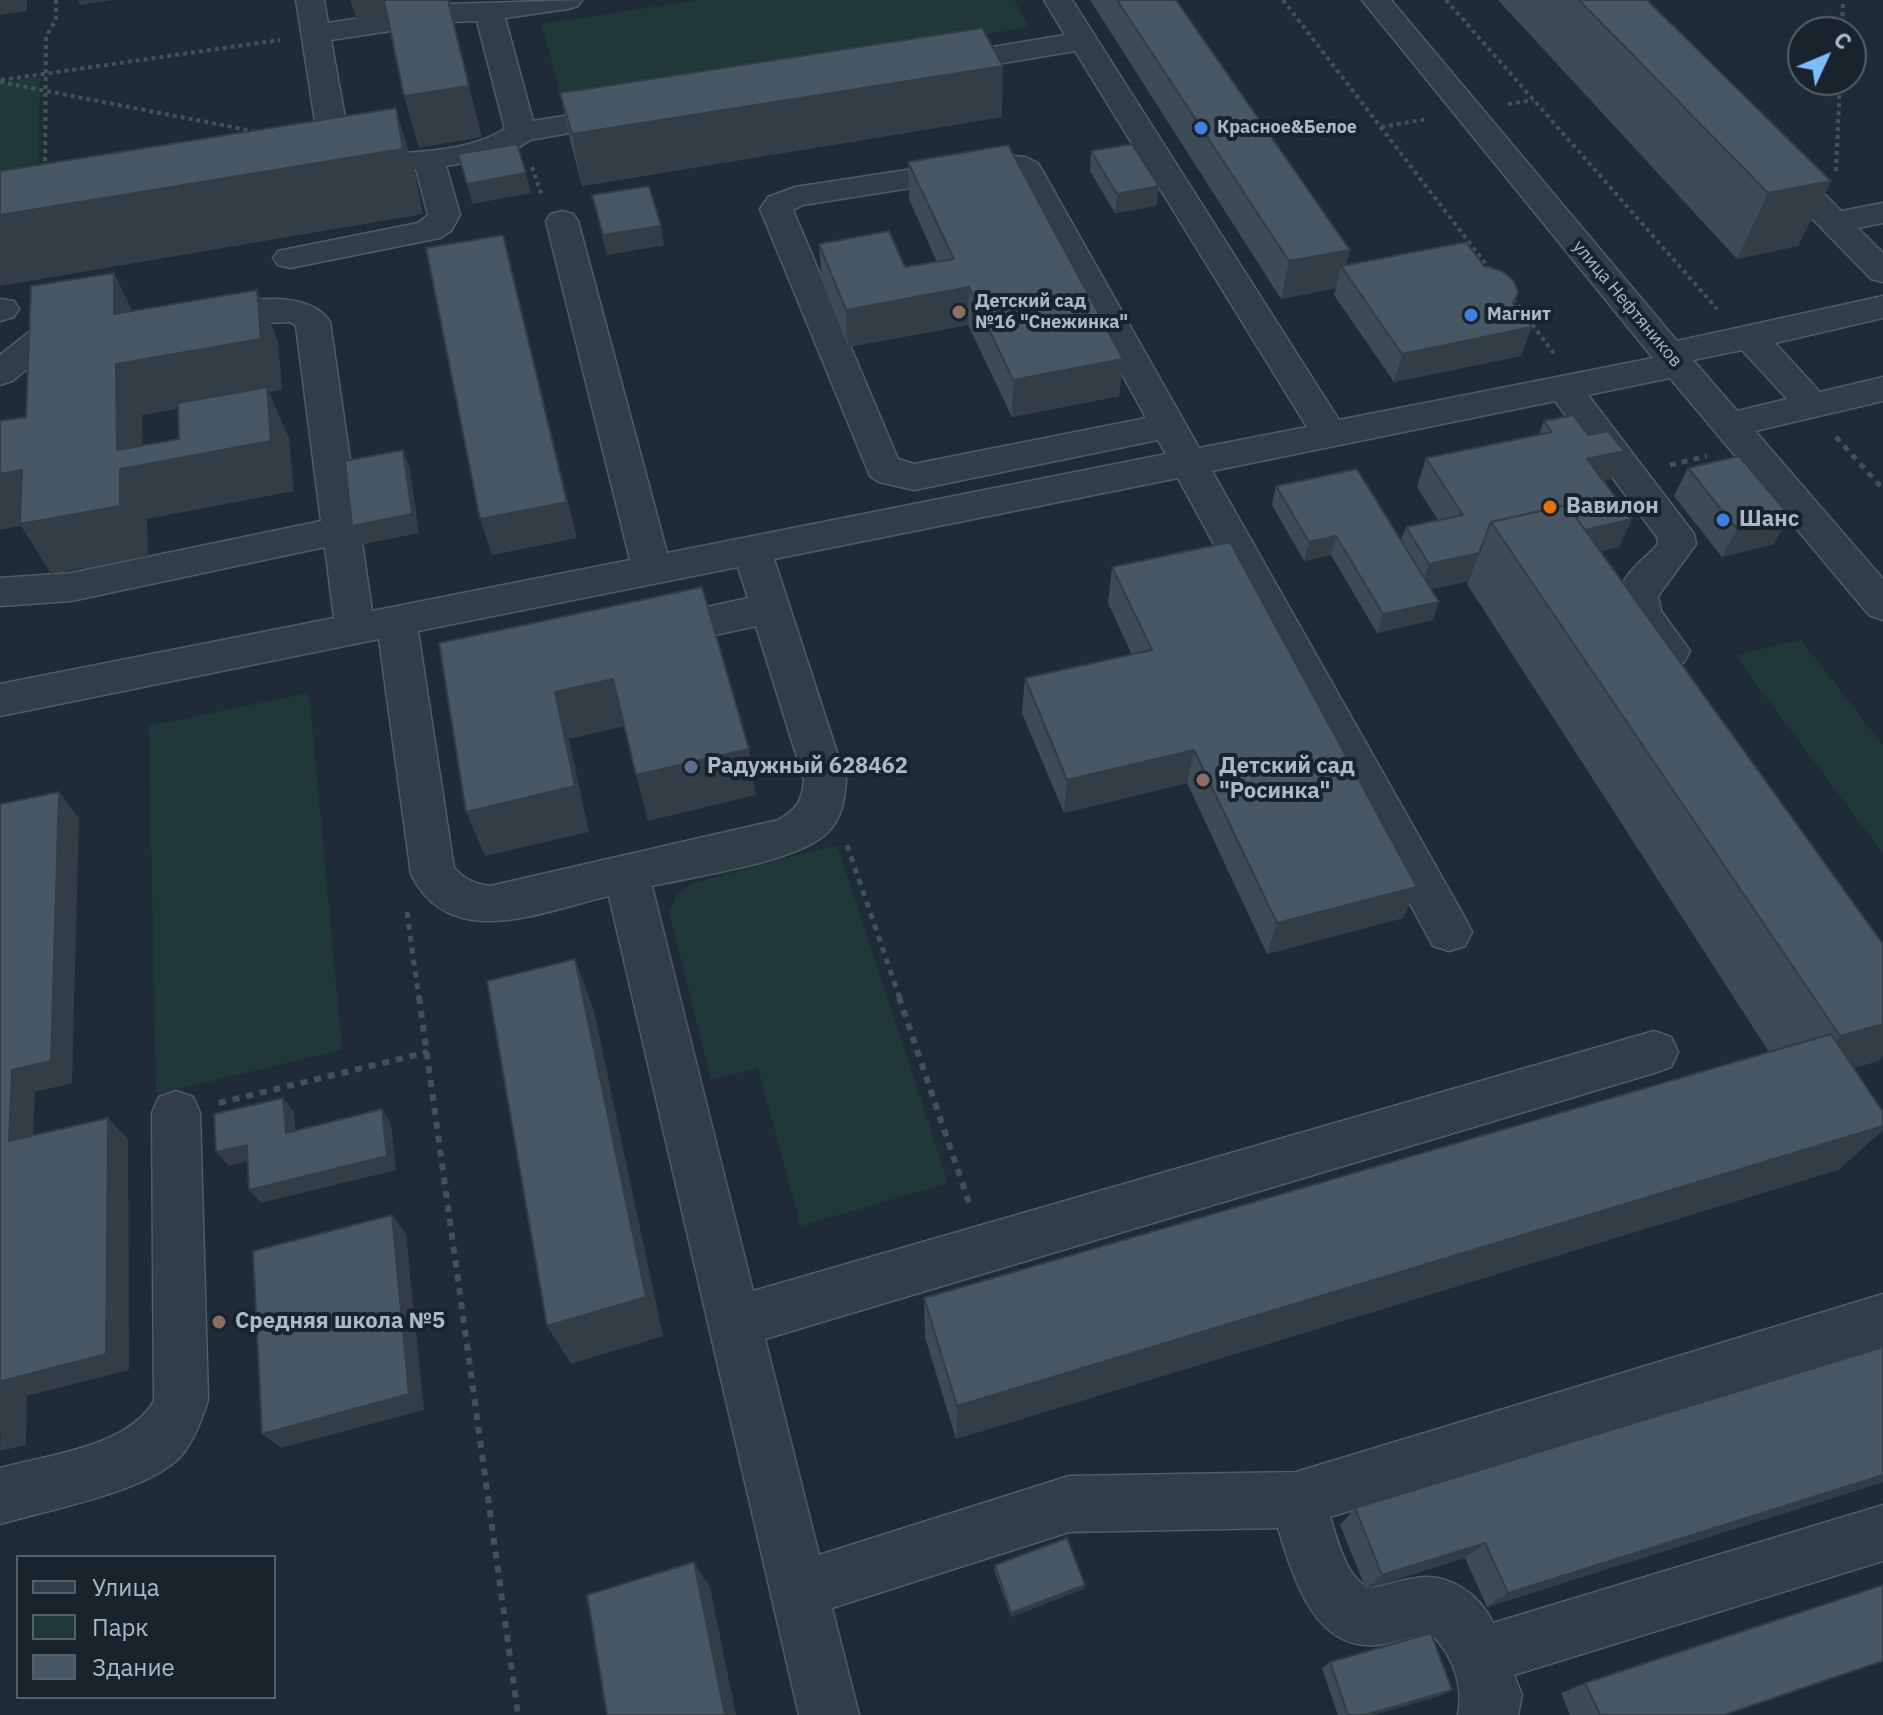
<!DOCTYPE html>
<meta charset="utf-8">
<style>
body{margin:0}
#map{position:relative;width:1883px;height:1715px;overflow:hidden;background:#1f2c37;font-family:"IBM Plex Sans",sans-serif}
canvas{display:block}
.legend{position:absolute;left:16px;top:1555px;width:260px;height:144px;box-sizing:border-box;background:#18232c;border:2px solid #535f69;margin:0;padding:10px 14px;list-style:none;font-size:24px;color:#acb9c4}
.legend li{display:flex;align-items:center;gap:16px;height:40px}
.legend b{width:40px;border:2px solid #535f69}
.north{position:absolute;left:1787px;top:16px;width:80px;height:80px;box-sizing:border-box;background:#18232c;border:2px solid #535f69;border-radius:50%;rotate:46deg;font-size:22px;font-weight:700;line-height:32px;text-align:center;color:#acb9c4}
.north::after{content:'';display:block;margin:auto;width:28px;height:36px;background:#7cbcfa;clip-path:polygon(50% 0,100% 100%,50% 72%,0 100%)}
</style>
<div id="map">
<canvas width="1883" height="1715"></canvas>
<ul class="legend">
<li><b style="height:10px;background:#323e47"></b>Улица</li>
<li><b style="height:22px;background:#213838"></b>Парк</li>
<li><b style="height:22px;background:#475763"></b>Здание</li>
</ul>
<div class="north">С</div>
</div>
<script>
const ctx = document.querySelector('canvas').getContext('2d');
ctx.lineJoin = 'round';
function paint(path, color) { ctx.fillStyle = color; ctx.fill(path, 'evenodd'); }
function stroke(path, color, width, dash) { ctx.strokeStyle = color; ctx.lineWidth = width; ctx.lineCap = dash ? 'butt' : 'round'; ctx.setLineDash(dash || []); ctx.stroke(path); }
function drawText(font, color, halo, rows, align = 'center') {
  ctx.font = font + ' "IBM Plex Sans",sans-serif'; ctx.lineWidth = 8; ctx.setLineDash([]); ctx.textBaseline = 'middle'; ctx.strokeStyle = halo; ctx.fillStyle = color; for (const [text, x, y, turn = 0] of rows) {
    ctx.save(); ctx.translate(x, y); ctx.rotate((+turn || 0) * Math.PI / 180); ctx.textAlign = isNaN(turn) ? turn : align; if (halo) ctx.strokeText(text, 0, 0); ctx.fillText(text, 0, 0); ctx.restore();
  }
}
paint(new Path2D(`
 M 699,0 L 1014,0 L 1030,27 L 564,103 L 541,24 Z
 M 40,77 L 38,188 L 0,194 L 0,83 Z
 M 1801,640 L 1883,745 L 1883,854 L 1735,655 Z
 M 309,693 L 342,1050 L 156,1094 L 149,726 Z
 M 837,845 L 948,1183 L 801,1226 L 758,1068 L 711,1080 L 669,911 L 678,894 L 692,883 Z`), '#213838');
const minor = new Path2D(`
 M 296,0 L 324,0 L 328,23 L 450,4 L 582,0 L 578,6 L 568,9 L 505,18 L 533,121 L 625,106 L 636,109 L 640,115 L 636,121 L 530,140 L 507,155 L 446,166 L 460,215 L 451,231 L 440,238 L 290,268 L 278,265 L 273,258 L 278,251 L 418,223 L 428,215 L 416,169 L 338,175 L 327,173 L 322,166 ZM 477,21 L 505,129 C 463,155 400,152 352,156 L 331,40 L 450,22 Z
 M 1044,0 L 1072,0 L 1339,420 L 1653,358 L 1362,0 L 1391,0 L 1677,341 L 1883,296 L 1883,318 L 1775,343 L 1820,392 L 1883,377 L 1883,401 L 1755,431 L 1883,579 L 1883,620 L 1869,615 L 1670,378 L 1588,395 L 1694,534 L 1696,544 L 1658,596 L 1661,611 L 1690,651 L 1684,662 C 1675,665 1669,667 1660,663 C 1645,657 1616,611 1619,594 C 1623,573 1645,559 1658,544 L 1657,537 L 1555,401 L 1212,471 L 1465,918 L 1472,932 L 1465,946 L 1449,951 L 1433,946 L 1178,478 L 774,559 L 846,780 C 845,798 842,818 828,832 C 800,862 695,876 652,886 L 753,1291 L 1654,1031 L 1671,1037 L 1678,1052 L 1671,1067 L 1654,1073 L 765,1339 L 819,1555 L 1069,1476 L 1296,1472 L 1883,1294 L 1883,1346 L 1330,1517 C 1337,1538 1347,1583 1372,1588 C 1387,1585 1401,1580 1416,1578 C 1449,1572 1480,1595 1493,1623 L 1883,1505 L 1883,1561 L 1514,1675 L 1522,1695 L 1518,1715 L 1458,1715 C 1464,1686 1453,1655 1431,1634 C 1411,1635 1394,1644 1375,1645 C 1313,1650 1292,1573 1278,1528 L 1069,1532 L 832,1608 L 859,1715 L 799,1715 L 609,896 C 543,911 450,954 411,874 L 379,639 L 0,716 L 0,684 L 334,618 L 325,547 L 71,601 L 0,606 L 0,578 L 71,573 L 321,521 L 296,326 L 290,322 L 209,325 L 197,322 L 192,314 L 197,306 L 209,303 C 245,302 308,287 330,322 L 372,611 L 630,560 L 546,221 L 551,214 L 562,211 L 573,214 L 578,221 L 667,553 L 1166,454 L 1158,440 L 914,490 L 879,482 L 870,476 L 760,209 L 768,197 L 795,187 L 1005,155 L 1025,157 L 1038,163 L 1199,448 L 1307,427 L 1075,51 L 937,74 L 927,71 L 922,65 L 927,59 L 937,56 L 1065,35 ZM 1005,173 L 1015,176 L 1146,418 L 914,464 L 898,459 L 793,210 L 803,205 ZM 1742,350 L 1787,399 L 1737,411 L 1693,360 ZM 738,567 L 748,598 L 652,619 L 638,623 L 632,634 L 638,645 L 652,649 L 756,626 L 804,780 C 802,802 797,809 778,820 L 490,886 C 474,884 465,879 454,868 L 418,631 Z
 M 1775,153 L 1786,155 L 1841,211 L 1883,203 L 1883,223 L 1858,228 L 1883,253 L 1883,282 L 1871,279 L 1764,169 L 1759,162 L 1764,155 Z
 M 0,299 L 14,301 L 19,309 L 14,317 L 0,321 Z
 M 81,315 L 93,318 L 98,326 L 93,334 L 57,345 L 12,381 L 0,385 L 0,355 L 33,329 Z
 M 176,1091 L 193,1097 L 200,1113 L 208,1400 C 202,1419 194,1441 181,1456 C 148,1492 47,1510 0,1524 L 0,1468 C 48,1455 127,1447 154,1401 L 152,1113 L 159,1097 Z`);
stroke(minor, '#505c65', 3);
stroke(new Path2D(`
 M 1283,0 L 1492,272
 M 1446,0 L 1717,309
 M 1842,32 L 1843,0
 M 1,80 L 280,40
 M 0,82 L 258,132
 M 1508,104 L 1533,100
 M 1381,127 L 1427,119
 M 532,167 L 542,196
 M 45,169 L 46,36 L 56,20 L 56,0
 M 1836,171 L 1840,80
 M 1513,299 L 1555,355`), '#3e5454', 4, [4, 4]);
stroke(new Path2D(`
 M 1836,437 L 1883,489
 M 1670,465 L 1707,456
 M 847,845 L 900,999
 M 407,912 L 419,999`), '#3e5454', 5, [6, 6]);
stroke(new Path2D(`
 M 419,997 L 518,1715
 M 899,997 L 969,1203
 M 219,1103 L 428,1052`), '#3e5454', 6, [7, 7]);
paint(minor, '#323e47');
paint(new Path2D(`
 M 1090,0 L 1176,0 L 1350,250 L 1346,265 L 1484,266 L 1518,293 L 1514,304 L 1521,356 L 1394,382 L 1334,295 L 1336,288 L 1281,299 Z
 M 1498,0 L 1647,0 L 1831,181 L 1798,246 L 1737,259 Z
 M 560,93 L 1002,117 L 582,186 L 571,144 Z
 M 1091,151 L 1159,186 L 1156,206 L 1115,213 L 1090,171 Z
 M 908,162 L 1123,359 L 1119,396 L 1012,417 L 968,325 L 848,347 L 822,281 L 819,244 L 905,267 L 937,262 L 909,199 Z
 M 592,195 L 664,245 L 607,255 Z
 M 1544,421 L 1588,435 L 1624,451 L 1611,479 L 1604,481 L 1632,519 L 1619,547 L 1600,551 L 1883,944 L 1883,1055 L 1878,1061 L 1853,1068 L 1883,1112 L 1883,1130 L 1838,1170 L 956,1439 L 925,1337 L 924,1298 L 1769,1052 L 1467,584 L 1469,581 L 1432,589 L 1433,620 L 1377,633 L 1331,555 L 1304,561 L 1272,505 L 1276,486 L 1401,540 L 1406,527 L 1438,520 L 1417,487 L 1426,458 L 1539,434 Z
 M 1688,468 L 1774,544 L 1722,557 L 1674,496 Z
 M 1112,567 L 1417,887 L 1403,918 L 1267,954 L 1187,783 L 1064,813 L 1022,713 L 1025,678 L 1132,655 L 1108,603 Z
 M 1883,1482 L 1487,1607 L 1465,1558 L 1366,1589 L 1340,1525 L 1355,1508 Z
 M 995,1565 L 1085,1585 L 1083,1589 L 1011,1617 L 994,1569 Z
 M 1330,1662 L 1452,1690 L 1442,1695 L 1374,1715 L 1338,1715 L 1322,1668 Z
 M 1585,1683 L 1724,1715 L 1570,1715 L 1561,1693 Z`), '#3d4b55');
paint(new Path2D(`
 M 0,0 L 27,0 L 27,11 L 0,15 Z
 M 78,0 L 114,0 L 80,5 Z
 M 350,0 L 448,0 L 449,6 L 357,20 Z
 M 1003,66 L 1002,117 L 582,186 L 572,134 Z
 M 469,86 L 482,137 L 419,148 L 404,96 Z
 M 396,108 L 415,173 L 423,214 L 0,286 L 0,215 Z
 M 526,173 L 531,193 L 472,204 L 467,184 Z
 M 1831,181 L 1798,246 L 1737,259 L 1768,193 Z
 M 1159,186 L 1156,206 L 1115,213 L 1117,194 Z
 M 661,226 L 664,245 L 607,255 L 603,235 Z
 M 503,235 L 577,538 L 492,555 L 480,519 Z
 M 1350,250 L 1345,271 L 1341,266 L 1336,288 L 1281,299 L 1289,261 Z
 M 114,273 L 139,324 L 257,290 L 278,341 L 282,390 L 269,392 L 289,438 L 294,491 L 147,519 L 148,556 L 51,574 L 21,526 L 0,530 L 0,474 L 117,450 ZM 268,393 L 143,464 L 142,415 Z
 M 969,287 L 968,325 L 848,347 L 846,310 Z
 M 1532,327 L 1521,356 L 1394,382 L 1402,354 Z
 M 1123,359 L 1119,396 L 1012,417 L 1013,380 Z
 M 403,450 L 410,469 L 419,533 L 360,545 L 352,526 Z
 M 1624,451 L 1611,479 L 1575,487 L 1587,459 Z
 M 1790,516 L 1774,544 L 1722,557 L 1737,529 Z
 M 1632,519 L 1619,547 L 1523,569 L 1508,547 Z
 M 1336,536 L 1331,555 L 1304,561 L 1309,542 Z
 M 1479,553 L 1469,581 L 1420,592 L 1429,564 Z
 M 1439,602 L 1433,620 L 1377,633 L 1383,614 Z
 M 613,679 L 625,726 L 569,739 L 589,832 L 485,856 L 466,812 L 555,692 Z
 M 749,749 L 756,795 L 648,821 L 636,775 Z
 M 1194,750 L 1187,783 L 1064,813 L 1067,780 Z
 M 59,792 L 79,818 L 72,1083 L 35,1092 L 32,1162 L 9,1141 L 12,1070 Z
 M 1417,887 L 1403,918 L 1267,954 L 1277,923 Z
 M 575,959 L 594,1011 L 663,1336 L 571,1364 L 547,1326 Z
 M 1883,1024 L 1883,1055 L 1878,1061 L 1791,1086 L 1840,1036 Z
 M 283,1098 L 294,1112 L 297,1147 L 286,1133 Z
 M 382,1109 L 391,1124 L 396,1170 L 261,1203 L 249,1190 Z
 M 108,1118 L 128,1139 L 129,1370 L 27,1396 L 26,1445 L 0,1451 L 2,1381 Z
 M 1883,1126 L 1883,1130 L 1838,1170 L 956,1439 L 957,1406 Z
 M 247,1145 L 259,1159 L 229,1166 L 216,1152 Z
 M 392,1215 L 406,1234 L 424,1410 L 281,1448 L 262,1434 Z
 M 1883,1475 L 1883,1482 L 1487,1607 L 1508,1593 Z
 M 1485,1543 L 1465,1558 L 1366,1589 L 1382,1575 Z
 M 694,1562 L 710,1587 L 736,1715 L 725,1715 Z
 M 1085,1585 L 1083,1589 L 1011,1617 L 1011,1613 Z
 M 1452,1690 L 1442,1695 L 1374,1715 L 1365,1715 Z`), '#323d45');
const building = new Path2D(`
 M 384,0 L 448,0 L 469,86 L 404,96 Z
 M 1117,0 L 1176,0 L 1350,250 L 1289,261 Z
 M 1579,0 L 1647,0 L 1831,181 L 1768,193 Z
 M 982,28 L 1003,66 L 572,134 L 560,93 Z
 M 396,108 L 403,149 L 0,215 L 0,171 Z
 M 517,144 L 526,173 L 467,184 L 458,154 Z
 M 1132,144 L 1159,186 L 1117,194 L 1091,151 Z
 M 1008,145 L 1123,359 L 1013,380 L 969,287 L 846,310 L 819,244 L 889,231 L 905,267 L 954,259 L 908,162 Z
 M 649,186 L 661,226 L 603,235 L 592,195 Z
 M 503,235 L 567,502 L 480,519 L 426,248 Z
 M 1466,242 L 1484,266 L 1502,271 L 1514,281 L 1518,293 L 1513,303 L 1532,327 L 1402,354 L 1341,266 Z
 M 114,273 L 114,314 L 257,290 L 261,339 L 116,364 L 117,450 L 179,439 L 178,403 L 267,387 L 271,441 L 120,469 L 120,506 L 20,524 L 22,470 L 0,474 L 0,421 L 26,417 L 31,286 Z
 M 1573,415 L 1588,435 L 1608,431 L 1624,451 L 1587,459 L 1632,519 L 1585,530 L 1567,505 L 1491,522 L 1479,553 L 1429,564 L 1406,527 L 1463,515 L 1426,458 L 1552,432 L 1544,421 Z
 M 403,450 L 412,514 L 352,526 L 345,461 Z
 M 1739,456 L 1790,516 L 1737,529 L 1688,468 Z
 M 1357,469 L 1439,602 L 1383,614 L 1336,536 L 1309,542 L 1276,486 Z
 M 1567,505 L 1883,944 L 1883,1024 L 1840,1036 L 1491,522 Z
 M 1230,542 L 1417,887 L 1277,923 L 1194,750 L 1067,780 L 1025,678 L 1152,650 L 1112,567 Z
 M 702,587 L 749,749 L 636,775 L 613,679 L 555,692 L 575,786 L 466,812 L 439,643 Z
 M 59,792 L 51,1061 L 12,1070 L 9,1141 L 108,1118 L 106,1354 L 2,1381 L 0,1430 L 0,804 Z
 M 575,959 L 646,1297 L 547,1326 L 487,981 Z
 M 1831,1034 L 1883,1112 L 1883,1126 L 957,1406 L 924,1298 Z
 M 283,1098 L 286,1133 L 382,1109 L 387,1156 L 249,1190 L 247,1145 L 216,1152 L 214,1114 Z
 M 392,1215 L 409,1394 L 262,1434 L 253,1251 Z
 M 1883,1347 L 1883,1475 L 1508,1593 L 1485,1543 L 1382,1575 L 1355,1508 Z
 M 1067,1538 L 1085,1585 L 1011,1613 L 995,1565 Z
 M 694,1562 L 725,1715 L 607,1715 L 587,1595 Z
 M 1883,1585 L 1883,1661 L 1724,1715 L 1600,1715 L 1585,1683 Z
 M 1431,1633 L 1452,1690 L 1365,1715 L 1348,1715 L 1330,1662 Z`);
paint(building, '#475763');
stroke(building, '#323d45', 2);
for (const [x, y, r, color] of [
 [1201,128,8,"#3f7fe0"],
 [959,312,8,"#8d6e63"],
 [1471,315,8,"#3f7fe0"],
 [1550,507,8,"#e8710a"],
 [1723,520,8,"#3f7fe0"],
 [691,767,8,"#5c6f8a"],
 [1203,780,8,"#8d6e63"],
 [219,1322,8,"#8d6e63"]
]) { const dot = new Path2D(); dot.arc(x, y, r, 0, 2 * Math.PI); ctx.fillStyle = color; ctx.fill(dot); stroke(dot, '#18232c', 3); }
drawText('bold 18px', '#acb9c4', '#18232c', [
 ["Красное&Белое",1217,128],
 ["Детский сад",975,302],
 ["№16 \"Снежинка\"",975,323],
 ["Магнит",1487,315]
], 'left');
drawText('18px', '#acb9c4', '#18232c', [
 ["улица Нефтяников",1627,304,50]
]);
drawText('bold 22px', '#acb9c4', '#18232c', [
 ["Вавилон",1566,507],
 ["Шанс",1739,520],
 ["Радужный 628462",707,767],
 ["Детский сад",1219,767],
 ["\"Росинка\"",1219,792],
 ["Средняя школа №5",235,1322]
], 'left');
</script>
